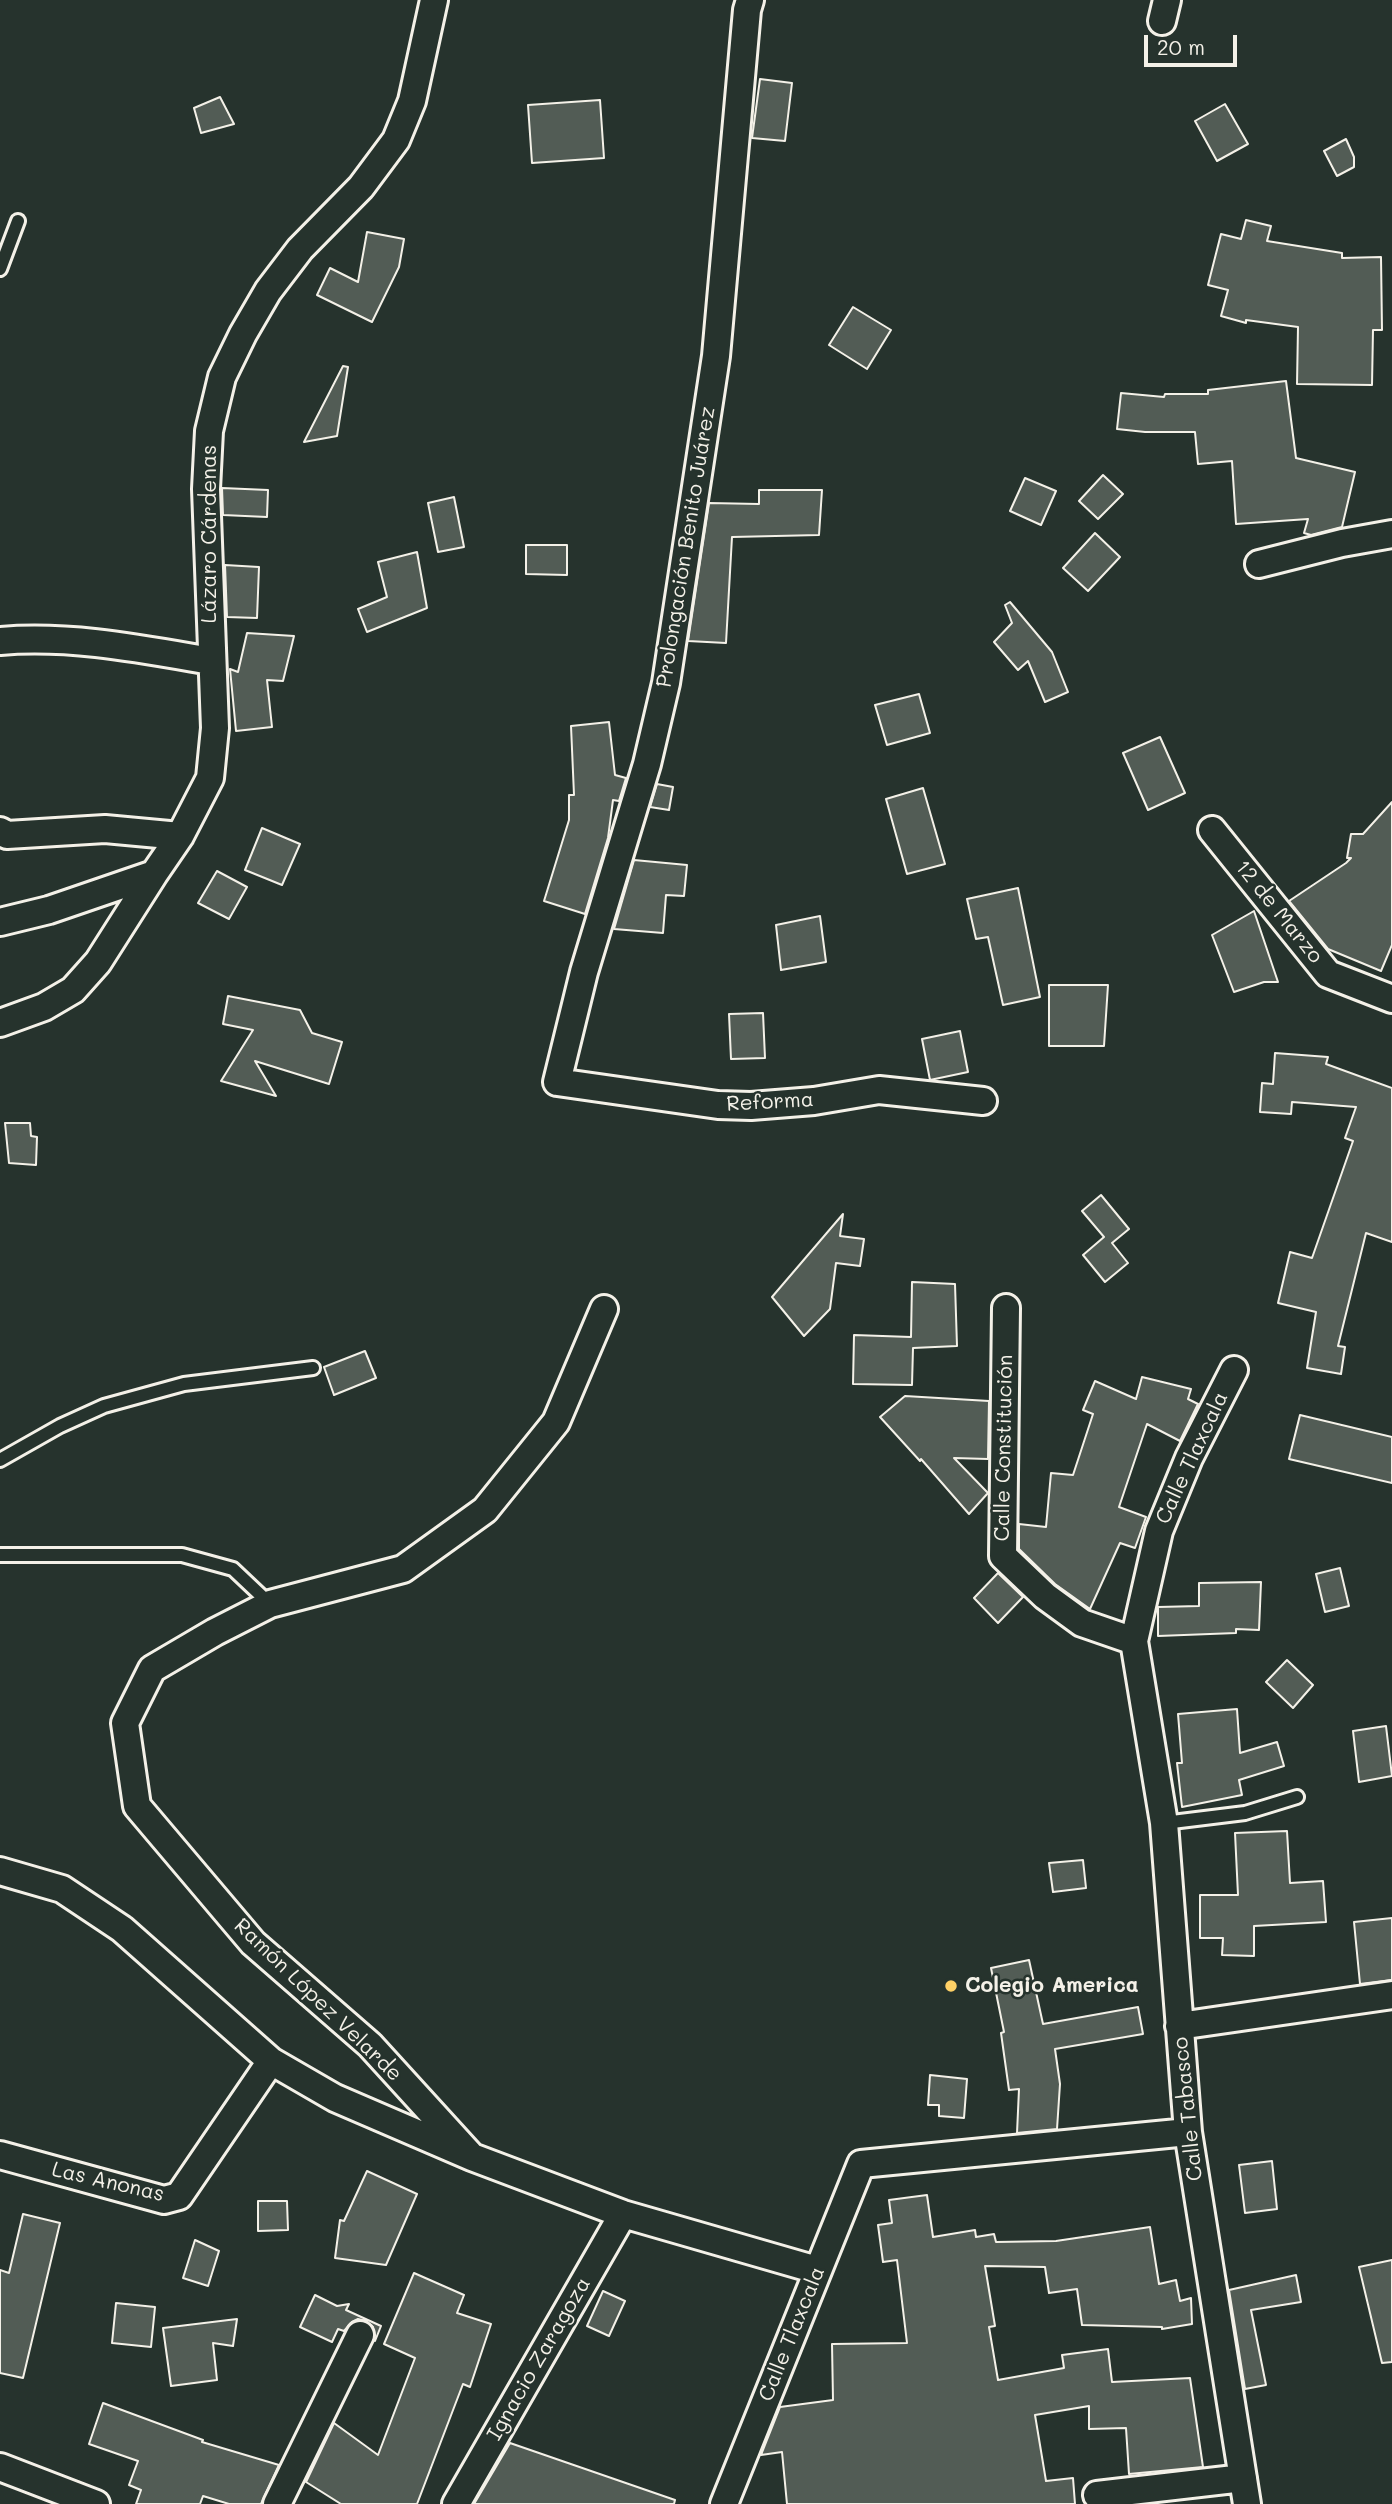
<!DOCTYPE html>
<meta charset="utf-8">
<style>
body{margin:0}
#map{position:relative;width:1392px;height:2504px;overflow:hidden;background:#26332d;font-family:Mali,sans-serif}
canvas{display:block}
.scale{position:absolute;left:1144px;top:35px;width:93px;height:32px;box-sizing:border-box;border:4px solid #f4f1e8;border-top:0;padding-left:9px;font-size:21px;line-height:24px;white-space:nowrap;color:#f4f1e8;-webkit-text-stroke:5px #26332d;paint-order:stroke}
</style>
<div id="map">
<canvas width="1392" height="2504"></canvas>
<div class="scale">20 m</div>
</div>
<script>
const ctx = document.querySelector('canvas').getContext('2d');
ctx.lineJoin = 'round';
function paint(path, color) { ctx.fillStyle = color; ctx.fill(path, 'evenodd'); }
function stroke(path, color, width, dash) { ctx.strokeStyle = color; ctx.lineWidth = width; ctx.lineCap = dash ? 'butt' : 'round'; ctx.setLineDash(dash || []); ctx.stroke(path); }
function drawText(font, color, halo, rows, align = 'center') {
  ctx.font = font + ' Mali,sans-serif'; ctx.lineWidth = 5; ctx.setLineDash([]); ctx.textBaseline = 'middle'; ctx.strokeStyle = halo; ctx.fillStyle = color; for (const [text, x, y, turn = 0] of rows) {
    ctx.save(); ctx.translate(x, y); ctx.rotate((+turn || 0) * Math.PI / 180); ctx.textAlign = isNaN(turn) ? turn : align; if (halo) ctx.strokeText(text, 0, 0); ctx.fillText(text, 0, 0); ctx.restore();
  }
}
const building = new Path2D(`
 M 760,79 L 792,83 L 785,141 L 752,138 Z
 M 220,97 L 234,124 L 201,133 L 194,108 Z
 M 600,100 L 604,158 L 532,163 L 528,105 Z
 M 1225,104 L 1248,144 L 1217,161 L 1195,121 Z
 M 1346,139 L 1354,157 L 1354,167 L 1337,176 L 1324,151 Z
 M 1246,220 L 1271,226 L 1267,241 L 1342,253 L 1342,258 L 1381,257 L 1382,330 L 1373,330 L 1372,385 L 1297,384 L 1298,327 L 1246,320 L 1246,323 L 1221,316 L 1228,290 L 1208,285 L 1221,234 L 1241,239 Z
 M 367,232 L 404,239 L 399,267 L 372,322 L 317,295 L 330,268 L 358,282 Z
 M 853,307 L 891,330 L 867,369 L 829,345 Z
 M 343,366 L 348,367 L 337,436 L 304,442 Z
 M 1286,381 L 1296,458 L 1355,472 L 1342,527 L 1311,535 L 1304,533 L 1308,519 L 1236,524 L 1232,461 L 1198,464 L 1195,432 L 1145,432 L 1117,429 L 1121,393 L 1164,397 L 1165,394 L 1208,394 L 1208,390 Z
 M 1103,475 L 1123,494 L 1098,519 L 1079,501 Z
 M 1025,478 L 1056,491 L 1041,525 L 1010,511 Z
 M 222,488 L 268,490 L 267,517 L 223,515 Z
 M 759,490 L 822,490 L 819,535 L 732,537 L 726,643 L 688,641 L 709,503 L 759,504 Z
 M 454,497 L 464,547 L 438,552 L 428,503 Z
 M 1095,533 L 1120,557 L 1088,591 L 1063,568 Z
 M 526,545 L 567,545 L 567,575 L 526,574 Z
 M 417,552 L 427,608 L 367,632 L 358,609 L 387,597 L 378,562 Z
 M 225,565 L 259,567 L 257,618 L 227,617 Z
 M 1010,602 L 1052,652 L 1068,692 L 1045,702 L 1028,661 L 1018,670 L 994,642 L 1012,623 L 1005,605 Z
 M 247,633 L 294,636 L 283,681 L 267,680 L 272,727 L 236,731 L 230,669 L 238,672 Z
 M 919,694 L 930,733 L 887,745 L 875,705 Z
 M 609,722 L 615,775 L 626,778 L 619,801 L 613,800 L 608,838 L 585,914 L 544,901 L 569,820 L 569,795 L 574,795 L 571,726 Z
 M 1160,737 L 1185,793 L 1148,810 L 1123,753 Z
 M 657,784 L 673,787 L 669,810 L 650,807 Z
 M 923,788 L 945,864 L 907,874 L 886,799 Z
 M 1392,802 L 1392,945 L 1381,971 L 1328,949 L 1289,901 L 1346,863 L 1351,858 L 1347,858 L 1351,834 L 1363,834 Z
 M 262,828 L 300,844 L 282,885 L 245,870 Z
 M 634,860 L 687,865 L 684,896 L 666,895 L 663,933 L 614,929 Z
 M 217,871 L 247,887 L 229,919 L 198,903 Z
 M 1018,888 L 1040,997 L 1003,1005 L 988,937 L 976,939 L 967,899 Z
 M 1254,911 L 1278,982 L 1264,982 L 1234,992 L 1212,935 Z
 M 820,916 L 826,962 L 781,970 L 776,925 Z
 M 1049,985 L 1108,985 L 1104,1046 L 1049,1046 Z
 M 228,996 L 300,1010 L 312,1033 L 342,1042 L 329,1084 L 255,1061 L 276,1096 L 221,1081 L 253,1030 L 223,1024 Z
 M 763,1013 L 765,1058 L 731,1059 L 729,1014 Z
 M 960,1031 L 968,1072 L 930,1080 L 922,1039 Z
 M 1275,1053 L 1328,1057 L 1326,1064 L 1392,1088 L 1392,1242 L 1366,1233 L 1338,1346 L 1345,1347 L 1341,1374 L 1307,1368 L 1316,1312 L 1278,1303 L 1290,1252 L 1312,1258 L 1353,1141 L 1345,1138 L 1356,1107 L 1292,1102 L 1291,1114 L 1260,1112 L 1262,1083 L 1273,1084 Z
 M 5,1123 L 30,1123 L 31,1136 L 37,1137 L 36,1165 L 9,1163 Z
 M 1101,1195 L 1129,1229 L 1112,1243 L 1128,1263 L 1105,1282 L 1083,1255 L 1104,1237 L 1082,1211 Z
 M 843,1214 L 840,1236 L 864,1239 L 860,1266 L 836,1263 L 830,1309 L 804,1336 L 772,1297 Z
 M 912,1282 L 955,1284 L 957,1346 L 913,1348 L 912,1385 L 853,1384 L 854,1335 L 911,1337 Z
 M 365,1351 L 376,1378 L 334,1395 L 324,1367 Z
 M 1142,1377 L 1191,1389 L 1188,1399 L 1198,1404 L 1180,1441 L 1147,1424 L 1119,1507 L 1146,1517 L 1135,1548 L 1120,1543 L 1090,1609 L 1055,1584 L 1019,1549 L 1019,1524 L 1046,1527 L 1051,1473 L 1073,1475 L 1093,1414 L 1083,1410 L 1095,1381 L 1136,1399 Z
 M 905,1396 L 989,1401 L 988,1459 L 954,1458 L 988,1493 L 969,1514 L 921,1459 L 920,1461 L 880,1417 Z
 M 1300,1415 L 1392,1437 L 1392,1483 L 1289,1459 Z
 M 1340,1568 L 1349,1606 L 1325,1612 L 1316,1574 Z
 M 998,1573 L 1023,1597 L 998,1623 L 974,1598 Z
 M 1261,1582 L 1259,1630 L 1236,1629 L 1236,1633 L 1158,1636 L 1158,1607 L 1199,1606 L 1199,1583 Z
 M 1287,1660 L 1313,1685 L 1293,1708 L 1266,1682 Z
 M 1237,1709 L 1240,1753 L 1277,1742 L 1284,1766 L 1239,1780 L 1242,1795 L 1182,1807 L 1177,1763 L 1182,1763 L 1178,1714 Z
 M 1386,1726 L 1392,1776 L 1359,1782 L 1353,1731 Z
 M 1287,1831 L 1290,1883 L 1323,1881 L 1326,1922 L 1254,1926 L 1254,1956 L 1222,1955 L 1223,1938 L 1200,1938 L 1200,1895 L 1238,1895 L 1235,1833 Z
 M 1083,1860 L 1086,1888 L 1053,1892 L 1049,1863 Z
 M 1392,1918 L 1392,1980 L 1360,1984 L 1354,1922 Z
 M 1029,1960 L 1043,2024 L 1138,2007 L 1143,2034 L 1055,2049 L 1060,2084 L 1057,2129 L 1017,2133 L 1019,2089 L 1009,2090 L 1001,2033 L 1004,2032 L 991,1968 Z
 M 930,2075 L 967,2079 L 964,2118 L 939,2116 L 939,2105 L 928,2105 Z
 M 1272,2161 L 1277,2209 L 1245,2213 L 1239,2165 Z
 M 367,2171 L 417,2194 L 386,2265 L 335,2258 L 340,2220 L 344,2221 Z
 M 927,2195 L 933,2237 L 975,2230 L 976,2237 L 994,2234 L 996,2242 L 1056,2241 L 1150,2227 L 1159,2284 L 1176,2280 L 1180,2301 L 1191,2298 L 1192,2324 L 1162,2329 L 1162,2327 L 1082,2325 L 1077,2289 L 1049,2293 L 1045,2267 L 985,2266 L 995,2326 L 989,2327 L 998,2380 L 1064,2368 L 1062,2355 L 1108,2349 L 1112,2382 L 1190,2378 L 1203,2467 L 1129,2474 L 1126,2428 L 1089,2429 L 1089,2406 L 1035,2415 L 1046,2481 L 1073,2478 L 1075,2504 L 787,2504 L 782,2452 L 761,2455 L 780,2407 L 833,2400 L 832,2344 L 907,2343 L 897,2260 L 883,2262 L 878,2225 L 892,2223 L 889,2200 Z
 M 258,2201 L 287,2201 L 288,2230 L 258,2231 Z
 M 23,2214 L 60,2223 L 23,2378 L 0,2373 L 0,2270 L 9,2273 Z
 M 195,2240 L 219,2251 L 208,2286 L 183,2278 Z
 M 1392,2260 L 1392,2362 L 1382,2363 L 1359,2267 Z
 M 414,2273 L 464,2295 L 457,2313 L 491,2324 L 470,2387 L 463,2384 L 417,2504 L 341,2504 L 306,2482 L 334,2423 L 378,2455 L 415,2358 L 384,2344 Z
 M 1296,2275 L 1301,2302 L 1251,2310 L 1266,2385 L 1245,2389 L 1229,2290 Z
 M 603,2291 L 625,2301 L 609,2336 L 587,2326 Z
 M 315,2295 L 337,2306 L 349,2304 L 346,2310 L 381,2326 L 375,2341 L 373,2327 L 366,2321 L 358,2319 L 352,2322 L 344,2331 L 338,2329 L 332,2342 L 300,2327 Z
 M 116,2303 L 155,2307 L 151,2347 L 112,2343 Z
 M 237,2319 L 233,2346 L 213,2343 L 217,2380 L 171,2386 L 163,2328 Z
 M 103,2403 L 203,2440 L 202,2442 L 279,2465 L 261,2504 L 229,2504 L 203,2496 L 200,2504 L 136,2504 L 141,2490 L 129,2485 L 138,2461 L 89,2444 Z
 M 510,2443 L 675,2500 L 674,2504 L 474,2504 Z`);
paint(building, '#525c55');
stroke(building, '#f4f1e8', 2);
const service = new Path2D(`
 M 0,269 L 18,221
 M 0,1460 L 60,1426 L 104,1406 L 184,1384 L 313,1368
 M 0,1555 L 182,1555 L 233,1569 L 270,1604
 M 1164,1823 L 1245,1813 L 1297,1797`);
const minor = new Path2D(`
 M 750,0 L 747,10 L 716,356 L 666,683 L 647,764 L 584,972 L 557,1082 L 718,1105 L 751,1106 L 814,1101 L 879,1090 L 983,1101
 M 1162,21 L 1167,0
 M 1259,564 L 1342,543 L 1392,534
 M 0,641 C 71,635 141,649 211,661
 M 1212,830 L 1328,974 L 1392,999
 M 0,831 L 7,835 L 105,829 L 180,836
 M 0,922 L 49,910 L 154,874
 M 0,1023 L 44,1007 L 73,990 L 98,962 L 154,874 L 180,836 L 210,778 L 215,728 L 206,489 L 209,431 L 222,377 L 243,334 L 268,291 L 300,249 L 361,187 L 396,140 L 412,101 L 434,0
 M 1006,1308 L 1003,1556 L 1045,1596 L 1082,1623 L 1134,1641
 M 1234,1370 L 1189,1458 L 1159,1531 L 1134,1641 L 1164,1823 L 1188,2132 L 1247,2504
 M 0,1871 L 62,1889 L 122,1929 L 271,2061 L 335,2098 L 472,2157 L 623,2214 L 817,2270
 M 1179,2026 L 1392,1995
 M 0,2155 L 164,2200 L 179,2196 L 271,2061
 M 472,2157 L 370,2045 L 253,1943 L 137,1806 L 125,1723 L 152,1669 L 215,1632 L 270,1604 L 403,1569 L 485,1510 L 556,1422 L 604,1309
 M 0,2467 L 96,2504
 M 1097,2495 L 1243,2478
 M 277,2504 L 360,2335
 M 456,2504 L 623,2214
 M 724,2504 L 861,2164 L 1188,2132`);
stroke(service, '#f4f1e8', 18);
stroke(minor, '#f4f1e8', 32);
stroke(service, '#26332d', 12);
stroke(minor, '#26332d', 26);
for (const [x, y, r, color] of [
 [951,1986,7,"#ffd166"]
]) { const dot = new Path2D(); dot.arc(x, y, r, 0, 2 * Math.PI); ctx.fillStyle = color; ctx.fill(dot); stroke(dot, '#26332d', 2.5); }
drawText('21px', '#f4f1e8', '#26332d', [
 ["Lázaro Cárdenas",210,534,-90],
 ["Prolongación Benito Juárez",686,547,-81],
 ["12 de Marzo",1279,912,51],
 ["Reforma",770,1102,-3],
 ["Calle Constitución",1004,1448,-89],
 ["Calle Tlaxcala",1192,1458,-65],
 ["Ramón López Velarde",318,2000,44],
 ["Calle Tabasco",1188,2109,-96],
 ["Las Anonas",108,2182,13],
 ["Calle Tlaxcala",792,2334,-68],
 ["Ignacio Zaragoza",539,2359,-60]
]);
drawText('bold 21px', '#f4f1e8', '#26332d', [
 ["Colegio America",965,1986]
], 'left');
</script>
